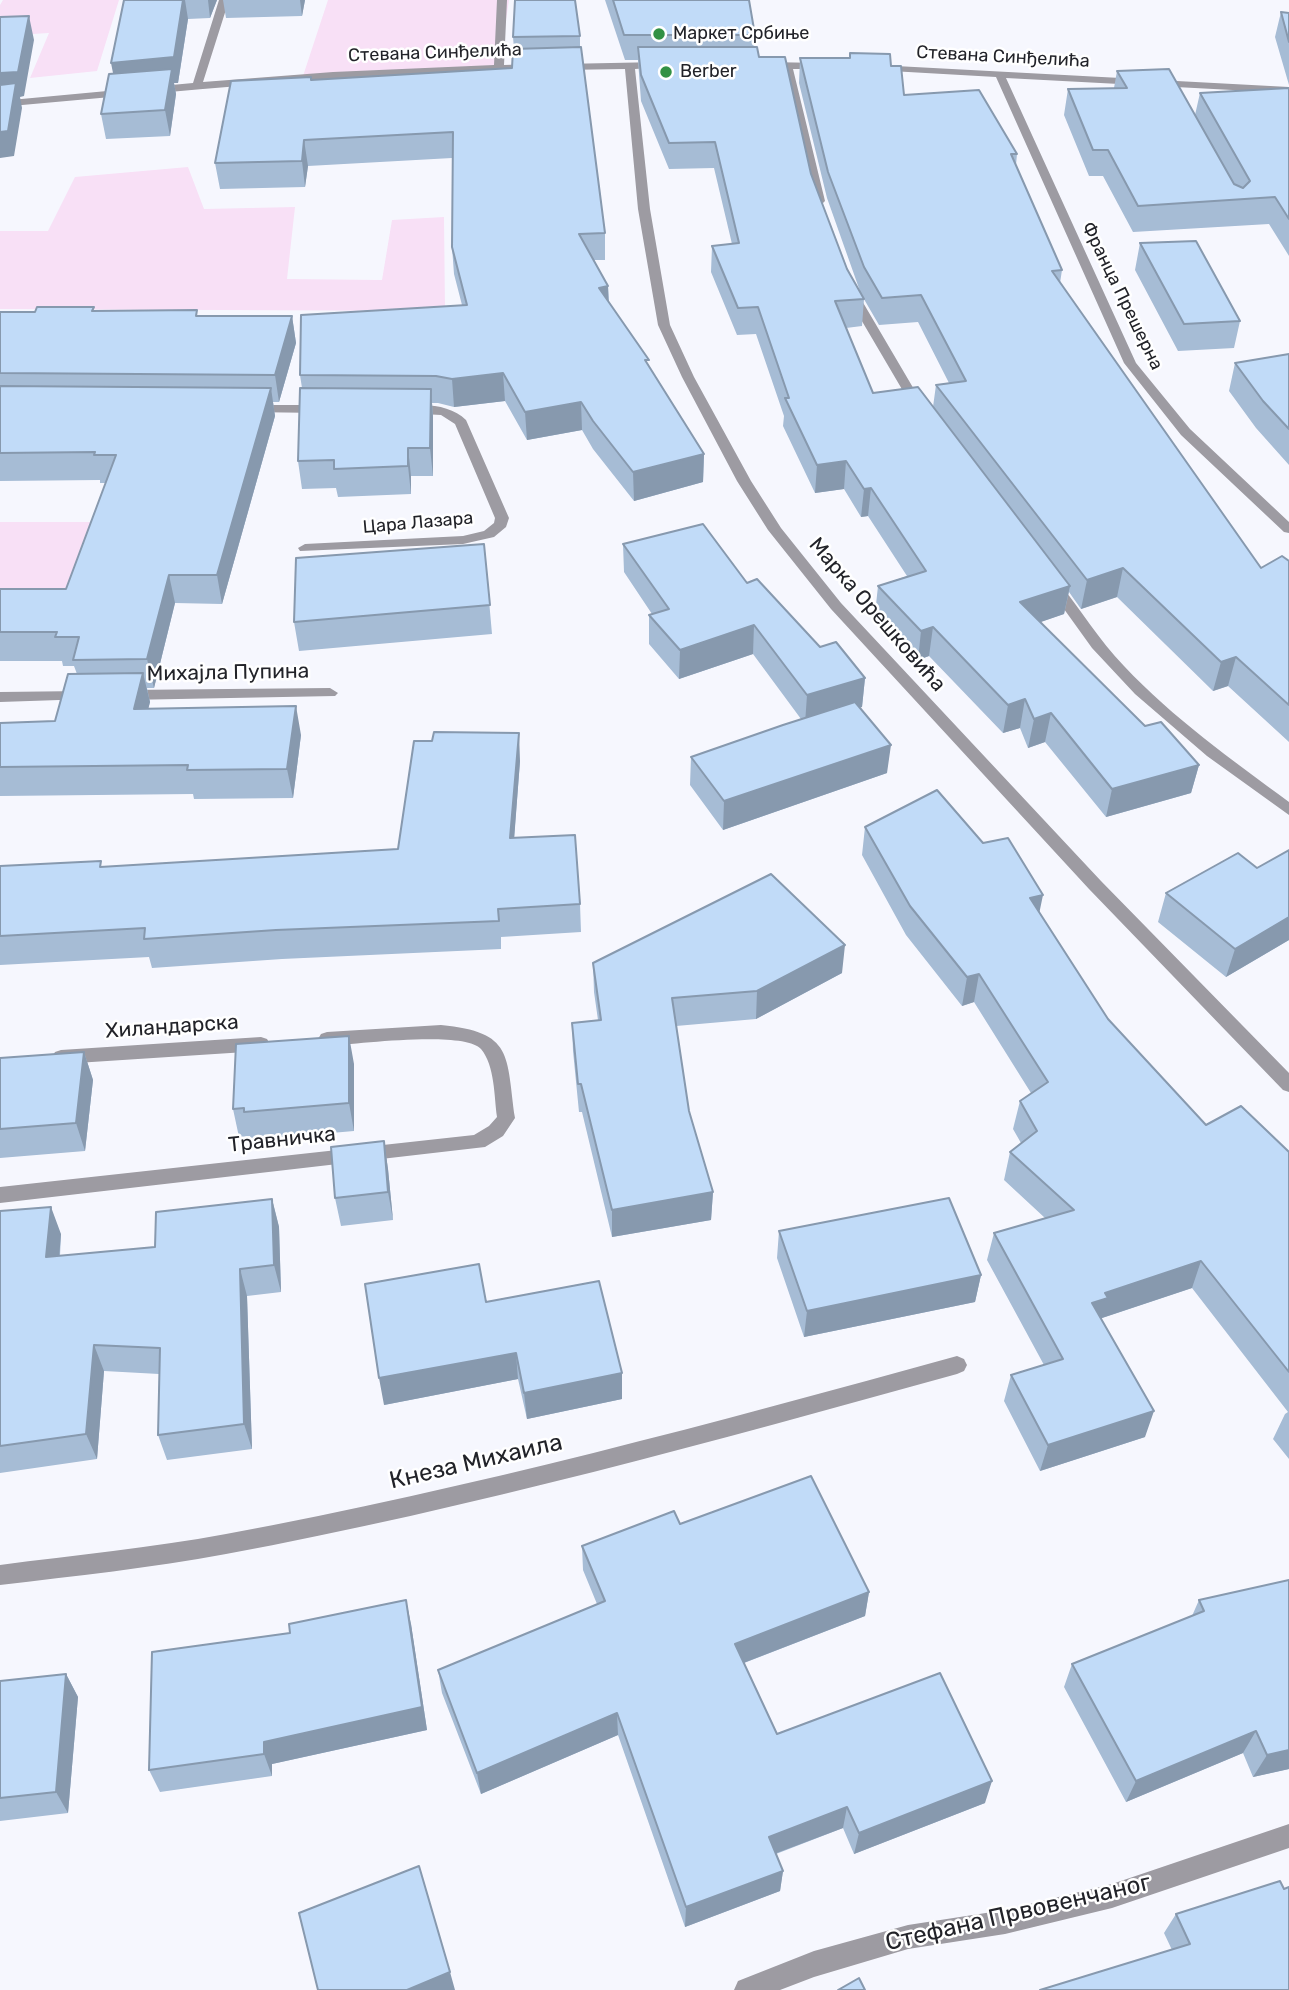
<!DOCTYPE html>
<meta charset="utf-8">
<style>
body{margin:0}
canvas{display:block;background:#f6f7fe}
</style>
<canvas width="1289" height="1990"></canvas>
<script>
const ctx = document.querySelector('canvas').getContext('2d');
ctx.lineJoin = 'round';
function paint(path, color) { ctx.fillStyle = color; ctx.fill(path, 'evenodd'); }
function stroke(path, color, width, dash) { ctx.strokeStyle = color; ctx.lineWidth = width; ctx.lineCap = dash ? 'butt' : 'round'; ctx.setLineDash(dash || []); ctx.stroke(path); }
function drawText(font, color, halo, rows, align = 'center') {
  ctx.font = font + ' Rubik,sans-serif'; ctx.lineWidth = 5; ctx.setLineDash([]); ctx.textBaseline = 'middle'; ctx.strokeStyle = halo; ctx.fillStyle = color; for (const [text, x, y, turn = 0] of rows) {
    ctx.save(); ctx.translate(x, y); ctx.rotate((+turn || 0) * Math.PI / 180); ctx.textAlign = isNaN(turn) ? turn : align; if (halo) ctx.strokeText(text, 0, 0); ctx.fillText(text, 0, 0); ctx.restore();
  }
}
paint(new Path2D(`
 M 3,0 L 119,0 L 97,71 L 30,78 L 49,33 L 0,36 L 0,5 Z
 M 328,0 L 509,0 L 499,67 L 303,76 Z
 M 188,167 L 204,209 L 295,207 L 287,279 L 382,280 L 392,220 L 444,217 L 445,311 L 0,309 L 0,231 L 48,231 L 75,177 Z
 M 0,522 L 97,522 L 80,596 L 0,590 Z`), '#f8e0f6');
paint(new Path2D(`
 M 219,0 L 229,0 L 203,82 L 333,72 L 494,65 L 497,0 L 507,0 L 504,65 L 534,64 L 539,67 L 534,70 C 355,74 178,91 0,107 L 0,101 L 193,83 Z
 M 660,62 L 665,65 L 664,67 L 635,69 L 650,209 L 670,325 L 694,377 L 751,481 L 781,528 L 841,603 L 1101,881 L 1289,1073 L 1289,1092 L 1283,1090 L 1089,889 L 831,609 L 768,530 L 737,481 L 682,377 L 658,325 L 638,209 L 625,69 L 562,70 L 557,67 L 562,64 Z
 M 765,62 L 824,63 L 829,66 L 824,69 L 793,69 L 825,201 L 823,203 L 813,201 L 783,68 L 761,67 L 760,65 Z
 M 877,65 L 1289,87 L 1289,93 L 1006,78 L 1136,363 L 1190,429 L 1289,522 L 1289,533 L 1284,532 L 1181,435 L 1124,363 L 996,77 L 873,70 L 872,68 Z
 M 852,290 L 858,294 L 925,408 L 924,411 L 919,412 L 913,408 L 846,294 Z
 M 252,405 L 322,405 L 328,409 L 322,413 L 247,412 L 246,409 Z
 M 404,407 C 425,403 451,405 466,420 L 509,518 L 506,527 L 494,537 L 463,544 L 300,551 L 298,548 L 305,544 L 463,536 L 484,531 L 494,523 L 495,518 L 455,424 L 441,415 L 404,413 Z
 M 1053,580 L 1058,581 C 1080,609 1099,640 1124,666 C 1173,718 1232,760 1289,802 L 1289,815 L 1207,756 L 1135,694 L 1092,648 L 1046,584 Z
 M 330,688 L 338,693 L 335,696 L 126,700 L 118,695 L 126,690 Z
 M 84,691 L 89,693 L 92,696 L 89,699 L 0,702 L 0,692 Z
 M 441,1025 C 514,1032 506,1055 515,1118 L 503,1136 L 485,1147 L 0,1203 L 0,1187 L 474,1135 L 489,1126 L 497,1117 C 494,1096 495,1066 481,1049 C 465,1030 355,1044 327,1046 L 321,1044 L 318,1039 L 321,1034 L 327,1032 Z
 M 261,1037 L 267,1039 L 270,1044 L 267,1049 L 261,1051 L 61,1064 L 55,1062 L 52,1057 L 55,1052 L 61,1050 Z
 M 957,1356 L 964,1359 L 967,1365 L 964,1371 L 957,1374 C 715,1441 473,1508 226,1554 C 151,1568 75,1576 0,1585 L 0,1565 C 75,1555 151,1548 226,1534 C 473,1488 715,1423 957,1356 Z
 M 1289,1824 L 1289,1848 L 1112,1908 L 1005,1934 L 908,1949 L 814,1977 L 780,1990 L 734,1990 L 738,1981 L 814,1951 L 908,1925 L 1005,1910 L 1112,1884 Z`), '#9d9ba2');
paint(new Path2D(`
 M 124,0 L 217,0 L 210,18 L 188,19 L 178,83 L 174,83 L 176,94 L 170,136 L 106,139 L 101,114 L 114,74 Z
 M 223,0 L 305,0 L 302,16 L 226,18 Z
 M 605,0 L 749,0 L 755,35 L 754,47 L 811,174 L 847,269 L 864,299 L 862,326 L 846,328 L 873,393 L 933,407 L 936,385 L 949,383 L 918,322 L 879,325 L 861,294 L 827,198 L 799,83 L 800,58 L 891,66 L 904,95 L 1017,154 L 1016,165 L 1062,270 L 1060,283 L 1261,568 L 1289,561 L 1289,742 L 1228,686 L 1213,691 L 1117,597 L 1081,609 L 1069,592 L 1064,614 L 1040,622 L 1145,726 L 1199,765 L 1191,793 L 1106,817 L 1045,742 L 1028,748 L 1020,728 L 1003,733 L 929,656 L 918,660 L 875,614 L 878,586 L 907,576 L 868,516 L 861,517 L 844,489 L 815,493 L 783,426 L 784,416 L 756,334 L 737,335 L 711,272 L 712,246 L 732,244 L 714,168 L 669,169 L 641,101 L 638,60 L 625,60 Z
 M 1281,12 L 1289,13 L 1289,85 L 1275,37 Z
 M 580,36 L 580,47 L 605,233 L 605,260 L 594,260 L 608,286 L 609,302 L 704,454 L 703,482 L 634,501 L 593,449 L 582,430 L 527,440 L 505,401 L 454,407 L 438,403 L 432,403 L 433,417 L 433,476 L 411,476 L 411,494 L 338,497 L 336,488 L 302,489 L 298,461 L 302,388 L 300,375 L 462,305 L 454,274 L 452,247 L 452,158 L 308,166 L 305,187 L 220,189 L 215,163 L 311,80 L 512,68 L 514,49 L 513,37 Z
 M 1117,71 L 1195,115 L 1200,93 L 1289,88 L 1289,256 L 1269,224 L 1133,232 L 1103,176 L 1089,176 L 1064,115 L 1068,89 L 1114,88 Z
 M 1140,243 L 1240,321 L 1234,348 L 1178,351 L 1135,270 Z
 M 95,311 L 198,316 L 292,316 L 296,343 L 279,402 L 273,402 L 275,416 L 222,604 L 175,603 L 154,688 L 147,688 L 150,702 L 148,709 L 301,735 L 293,798 L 194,799 L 193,794 L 0,796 L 0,723 L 55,721 L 77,674 L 74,666 L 63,666 L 62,661 L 0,661 L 0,589 L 66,589 L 106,483 L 100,483 L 100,480 L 0,481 L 0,312 Z
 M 1289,354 L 1289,465 L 1256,428 L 1229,391 L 1235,363 Z
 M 484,544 L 492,634 L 299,651 L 294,622 Z
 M 623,544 L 747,583 L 820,647 L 865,678 L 862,707 L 860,707 L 887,773 L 723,830 L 690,785 L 691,757 L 801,719 L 753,654 L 679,679 L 649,644 L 649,615 L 652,614 L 624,572 Z
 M 520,761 L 514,838 L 580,904 L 581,932 L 501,937 L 501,949 L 282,959 L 152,968 L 149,957 L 0,965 L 0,866 L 103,867 L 398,849 Z
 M 865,827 L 1039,914 L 1108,1019 L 1206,1125 L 1289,1152 L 1289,1459 L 1273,1439 L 1285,1414 L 1288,1412 L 1192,1288 L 1102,1318 L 1102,1320 L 1145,1437 L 1040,1471 L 1004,1401 L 1011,1375 L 1044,1365 L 987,1260 L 994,1233 L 1045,1218 L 1004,1180 L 1010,1152 L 1021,1143 L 1013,1129 L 1020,1101 L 1031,1093 L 974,1002 L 962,1006 L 906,935 L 862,855 Z
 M 1289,850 L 1289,940 L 1226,977 L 1158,922 L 1166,893 L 1257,868 Z
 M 593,963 L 842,973 L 756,1019 L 676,1026 L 689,1111 L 713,1192 L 711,1220 L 612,1237 L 582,1112 L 579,1112 L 573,1051 L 572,1023 L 598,1020 L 594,992 Z
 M 84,1052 L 93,1080 L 85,1151 L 0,1158 L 0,1058 Z
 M 354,1064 L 354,1131 L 251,1140 L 250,1136 L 239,1137 L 233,1109 Z
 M 384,1141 L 388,1169 L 393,1220 L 341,1226 L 335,1198 Z
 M 272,1199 L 279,1227 L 281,1292 L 247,1296 L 252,1449 L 167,1460 L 158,1435 L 159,1374 L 104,1371 L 97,1459 L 0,1473 L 0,1211 L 61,1234 L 60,1256 L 155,1247 Z
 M 779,1231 L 981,1275 L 975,1302 L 804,1337 L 777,1258 Z
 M 486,1302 L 622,1373 L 622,1399 L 527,1419 L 518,1379 L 384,1405 Z
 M 680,1524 L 869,1592 L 865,1616 L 744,1663 L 777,1734 L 985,1803 L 854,1854 L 843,1828 L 776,1854 L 783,1871 L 780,1891 L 685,1927 L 618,1735 L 481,1794 L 442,1693 L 438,1670 L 597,1604 L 583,1570 L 582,1546 Z
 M 1289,1580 L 1289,1769 L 1253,1777 L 1243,1753 L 1126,1802 L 1064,1687 L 1072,1664 L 1192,1616 L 1199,1600 Z
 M 411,1624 L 427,1730 L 272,1764 L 272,1776 L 160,1792 L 149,1770 Z
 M 66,1674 L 78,1697 L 68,1813 L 0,1821 L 0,1681 Z
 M 1284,1889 L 1289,1990 L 1172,1950 L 1164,1933 L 1176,1914 Z`), '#a6bcd5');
paint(new Path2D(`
 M 183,0 L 185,0 L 188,19 L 178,83 L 174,83 L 176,94 L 170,136 L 165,110 L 116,88 L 111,63 Z
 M 208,0 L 217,0 L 210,18 Z
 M 300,0 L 305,0 L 302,16 Z
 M 29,16 L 34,40 L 24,96 L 20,97 L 22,108 L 14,156 L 0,158 L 0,73 Z
 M 304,140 L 308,166 L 305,187 L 302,161 Z
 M 608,286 L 609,314 L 599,288 Z
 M 292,316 L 296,343 L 279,402 L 275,375 Z
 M 503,373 L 505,401 L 454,407 L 452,379 Z
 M 271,388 L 275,416 L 222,604 L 217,575 Z
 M 431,389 L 433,417 L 433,476 L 430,448 Z
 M 581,402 L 582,430 L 527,440 L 525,412 Z
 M 408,448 L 411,476 L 411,494 L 408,466 Z
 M 704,454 L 703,482 L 634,501 L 633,472 Z
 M 846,461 L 844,489 L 815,493 L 817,465 Z
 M 871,488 L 868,516 L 861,517 L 864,489 Z
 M 1123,568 L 1117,597 L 1081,609 L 1087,580 Z
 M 169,575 L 175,603 L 154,688 L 147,659 Z
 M 1070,586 L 1064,614 L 1015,631 L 1020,602 Z
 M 754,625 L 753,654 L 679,679 L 680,650 Z
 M 933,627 L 929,656 L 918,660 L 921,631 Z
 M 1236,657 L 1228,686 L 1213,691 L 1221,662 Z
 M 143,673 L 150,702 L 141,738 L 134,709 Z
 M 865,678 L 862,707 L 805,724 L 807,695 Z
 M 1025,699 L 1020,728 L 1003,733 L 1008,705 Z
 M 296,706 L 301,735 L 293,798 L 287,769 Z
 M 1051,713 L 1045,742 L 1028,748 L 1034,719 Z
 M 519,733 L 520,761 L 512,867 L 510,838 Z
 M 891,745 L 887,773 L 723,830 L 724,801 Z
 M 1199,765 L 1191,793 L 1106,817 L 1112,789 Z
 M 1043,895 L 1037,924 L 1030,898 Z
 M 1289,917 L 1289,940 L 1226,977 L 1235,949 Z
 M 845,945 L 842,973 L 756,1019 L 757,991 Z
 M 979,974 L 974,1002 L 962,1006 L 967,977 Z
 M 349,1036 L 354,1064 L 354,1131 L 349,1103 Z
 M 84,1052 L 93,1080 L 85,1151 L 76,1123 Z
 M 384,1141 L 388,1169 L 393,1220 L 388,1192 Z
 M 713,1192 L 711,1220 L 612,1237 L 612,1210 Z
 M 272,1199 L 279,1227 L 281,1292 L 274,1265 Z
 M 51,1207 L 61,1234 L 57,1284 L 46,1257 Z
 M 1201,1261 L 1192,1288 L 1102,1318 L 1100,1325 L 1092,1303 L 1105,1293 Z
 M 240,1269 L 247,1296 L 252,1449 L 244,1424 Z
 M 981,1275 L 975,1302 L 804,1337 L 807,1311 Z
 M 94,1345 L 104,1371 L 97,1459 L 86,1434 Z
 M 516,1353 L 518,1379 L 384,1405 L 379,1378 Z
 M 622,1373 L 622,1399 L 527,1419 L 524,1393 Z
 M 1154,1411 L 1145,1437 L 1040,1471 L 1048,1445 Z
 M 869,1592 L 865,1616 L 733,1667 L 735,1644 Z
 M 406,1600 L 411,1624 L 427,1730 L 272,1764 L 272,1776 L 264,1754 L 264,1742 Z
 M 66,1674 L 78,1697 L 68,1813 L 56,1792 Z
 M 617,1713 L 618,1735 L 481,1794 L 477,1773 Z
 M 1256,1731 L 1243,1753 L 1126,1802 L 1136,1781 Z
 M 1289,1750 L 1289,1769 L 1253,1777 L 1267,1755 Z
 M 992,1781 L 985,1803 L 854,1854 L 859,1833 Z
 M 847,1807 L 843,1828 L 766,1857 L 769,1837 Z
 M 783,1871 L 780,1891 L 685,1927 L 686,1907 Z
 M 450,1972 L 455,1990 L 407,1990 Z`), '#8799ae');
const building = new Path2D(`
 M 124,0 L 183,0 L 174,57 L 111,63 Z
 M 515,0 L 575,0 L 580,36 L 513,37 Z
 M 613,0 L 749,0 L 755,35 L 624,35 Z
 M 1281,12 L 1289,13 L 1289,42 Z
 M 29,16 L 18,72 L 0,73 L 0,17 Z
 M 581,47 L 605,233 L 579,234 L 608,286 L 599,288 L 649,360 L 645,360 L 704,454 L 633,472 L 593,421 L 581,402 L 525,412 L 503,373 L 452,379 L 436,376 L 300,375 L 301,315 L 467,305 L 452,247 L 453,132 L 304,140 L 302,161 L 215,163 L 231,81 L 311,77 L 311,80 L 512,68 L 513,49 Z
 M 638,47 L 757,47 L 759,57 L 785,57 L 811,174 L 847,269 L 864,299 L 835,301 L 873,393 L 918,387 L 1070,586 L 1020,602 L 1145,726 L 1161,722 L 1199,765 L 1112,789 L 1051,713 L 1034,719 L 1025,699 L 1008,705 L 933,627 L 921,631 L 878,586 L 926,571 L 871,488 L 864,489 L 846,461 L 817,465 L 785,398 L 789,398 L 758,307 L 738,308 L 712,246 L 739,243 L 715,142 L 669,143 L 641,75 Z
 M 850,53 L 890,54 L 891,66 L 901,66 L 904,95 L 979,90 L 1017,154 L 1011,154 L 1062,270 L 1052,271 L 1261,568 L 1282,556 L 1289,561 L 1289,705 L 1236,657 L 1221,662 L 1123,568 L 1087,580 L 936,385 L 966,381 L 921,295 L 882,298 L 864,267 L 828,172 L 800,58 L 850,58 Z
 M 172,69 L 165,110 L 101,114 L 109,74 Z
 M 1169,69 L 1234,184 L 1243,188 L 1250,181 L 1200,93 L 1289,88 L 1289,219 L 1275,197 L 1138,206 L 1108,150 L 1093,150 L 1068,89 L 1127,88 L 1117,71 Z
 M 16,83 L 8,131 L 0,132 L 0,85 Z
 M 1196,241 L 1240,321 L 1184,324 L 1140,243 Z
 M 37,307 L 94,307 L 92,311 L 197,310 L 196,316 L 292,316 L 275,375 L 0,373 L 0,312 L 35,312 Z
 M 1289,354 L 1289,429 L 1263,401 L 1235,363 Z
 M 0,386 L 271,388 L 217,575 L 169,575 L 147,659 L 73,660 L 79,637 L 55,637 L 57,632 L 0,632 L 0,589 L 66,589 L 116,455 L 94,455 L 95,452 L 0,453 Z
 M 300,388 L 431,389 L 430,448 L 408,448 L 408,466 L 334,469 L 334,460 L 298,461 Z
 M 703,524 L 747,583 L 757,579 L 820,647 L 836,642 L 865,678 L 807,695 L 754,625 L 680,650 L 649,615 L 669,609 L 623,544 Z
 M 484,544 L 490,605 L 294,622 L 296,558 Z
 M 143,673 L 134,709 L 296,706 L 287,769 L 187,770 L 188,765 L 0,767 L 0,723 L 55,721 L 68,674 Z
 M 855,702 L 891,745 L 724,801 L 691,757 L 783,725 Z
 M 434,732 L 519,733 L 510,838 L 575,835 L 580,904 L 498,909 L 499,921 L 276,930 L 144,939 L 145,928 L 0,936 L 0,866 L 101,861 L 100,867 L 398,849 L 414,741 L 432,741 Z
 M 937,790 L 983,843 L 1008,838 L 1043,895 L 1030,898 L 1108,1019 L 1206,1125 L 1241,1106 L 1289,1152 L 1289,1372 L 1201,1261 L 1105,1293 L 1108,1298 L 1092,1303 L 1154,1411 L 1048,1445 L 1011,1375 L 1063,1359 L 994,1233 L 1074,1210 L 1010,1152 L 1037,1131 L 1020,1101 L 1048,1082 L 979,974 L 967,977 L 910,906 L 865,827 Z
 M 1289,850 L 1289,917 L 1235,949 L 1166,893 L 1238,853 L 1257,868 Z
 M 771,874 L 845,945 L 757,991 L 672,998 L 689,1111 L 713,1192 L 612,1210 L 581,1084 L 578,1084 L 572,1023 L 601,1020 L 593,963 Z
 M 349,1036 L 349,1103 L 244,1112 L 244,1108 L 233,1109 L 236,1044 Z
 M 84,1052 L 76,1123 L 0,1129 L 0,1058 Z
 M 384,1141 L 388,1192 L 335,1198 L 331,1147 Z
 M 949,1198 L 981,1275 L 807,1311 L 779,1231 Z
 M 272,1199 L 274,1265 L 240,1269 L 244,1424 L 158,1435 L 160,1348 L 94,1345 L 86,1434 L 0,1446 L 0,1211 L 51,1207 L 46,1257 L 155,1247 L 156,1212 Z
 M 479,1264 L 486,1302 L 599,1281 L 622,1373 L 524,1393 L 516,1353 L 379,1378 L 365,1284 Z
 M 811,1476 L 869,1592 L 735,1644 L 777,1734 L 940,1673 L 992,1781 L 859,1833 L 847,1807 L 769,1837 L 783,1871 L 686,1907 L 617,1713 L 477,1773 L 438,1670 L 605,1601 L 582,1546 L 674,1511 L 680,1524 Z
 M 1289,1580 L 1289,1750 L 1267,1755 L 1256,1731 L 1136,1781 L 1072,1664 L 1204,1611 L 1199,1600 Z
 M 406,1600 L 422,1707 L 264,1742 L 264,1754 L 149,1770 L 152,1652 L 290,1633 L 289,1624 Z
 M 66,1674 L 56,1792 L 0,1798 L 0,1681 Z
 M 419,1866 L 450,1972 L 407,1990 L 318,1990 L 299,1913 Z
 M 1280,1881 L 1284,1889 L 1289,1887 L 1289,1990 L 1040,1990 L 1190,1944 L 1176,1914 Z
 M 859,1978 L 865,1990 L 838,1990 Z`);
paint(building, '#c1dbf8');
stroke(building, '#8799ae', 2);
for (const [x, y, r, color] of [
 [659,34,7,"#329144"],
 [666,72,7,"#329144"]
]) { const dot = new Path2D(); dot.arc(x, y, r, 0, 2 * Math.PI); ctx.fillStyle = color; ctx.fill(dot); stroke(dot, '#fff', 2.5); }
drawText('18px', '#222329', '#fff', [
 ["Маркет Србиње",673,34],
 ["Berber",680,72]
], 'left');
drawText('18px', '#222329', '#fff', [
 ["Стевана Синђелића",435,53,-2],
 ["Стевана Синђелића",1003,57,3],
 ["Франца Прешерна",1122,296,64],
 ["Цара Лазара",418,523,-5]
]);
drawText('21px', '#222329', '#fff', [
 ["Марка Орешковића",877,615,49],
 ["Михајла Пупина",228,673,-1],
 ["Хиландарска",172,1027,-4],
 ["Травничка",282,1140,-6]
]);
drawText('24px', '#222329', '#fff', [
 ["Кнеза Михаила",476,1462,-13],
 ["Стефана Првовенчаног",1018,1913,-13]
]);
</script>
